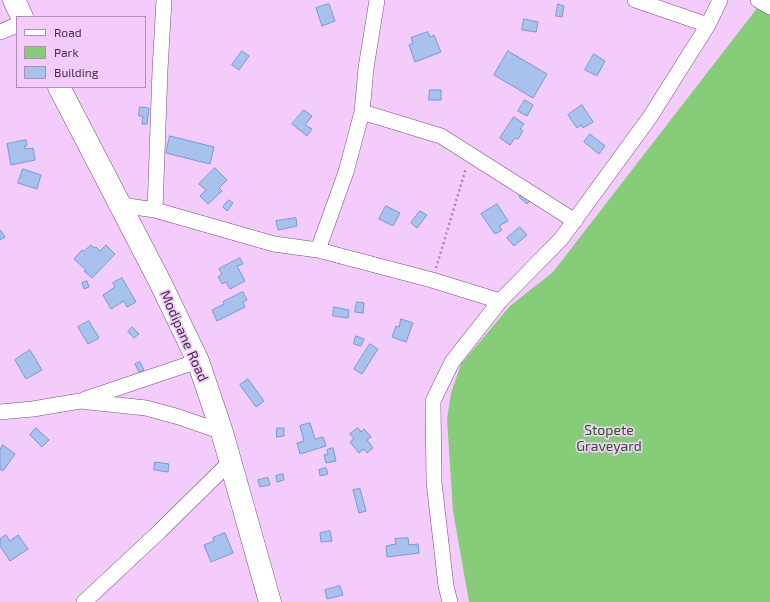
<!DOCTYPE html>
<style>
body{margin:0}
#map{position:relative;width:770px;height:602px;overflow:hidden;background:#f3ccfc;font-family:"Exo 2",sans-serif}
canvas{display:block}
.legend{position:absolute;left:16px;top:16px;width:130px;height:72px;box-sizing:border-box;background:#f3ccfc;border:1px solid #ac8db3;margin:0;padding:5px 7px;list-style:none;font-size:12px;color:#412e45}
.legend li{display:flex;align-items:center;gap:8px;height:20px}
.legend b{width:20px;border:1px solid #ac8db3}
</style>
<div id="map">
<canvas width="770" height="602"></canvas>
<ul class="legend">
<li><b style="height:5px;background:#fff"></b>Road</li>
<li><b style="height:11px;background:#87cd79"></b>Park</li>
<li><b style="height:11px;background:#a8c2ed"></b>Building</li>
</ul>
</div>
<script>
const ctx = document.querySelector('canvas').getContext('2d');
ctx.lineJoin = 'round';
function paint(path, color) { ctx.fillStyle = color; ctx.fill(path, 'evenodd'); }
function stroke(path, color, width, dash) { ctx.strokeStyle = color; ctx.lineWidth = width; ctx.lineCap = dash ? 'butt' : 'round'; ctx.setLineDash(dash || []); ctx.stroke(path); }
function drawText(font, color, halo, rows, align = 'center') {
  ctx.font = font + ' "Exo 2",sans-serif'; ctx.lineWidth = 3.5; ctx.setLineDash([]); ctx.textBaseline = 'middle'; ctx.strokeStyle = halo; ctx.fillStyle = color; for (const [text, x, y, turn = 0] of rows) {
    ctx.save(); ctx.translate(x, y); ctx.rotate((+turn || 0) * Math.PI / 180); ctx.textAlign = isNaN(turn) ? turn : align; if (halo) ctx.strokeText(text, 0, 0); ctx.fillText(text, 0, 0); ctx.restore();
  }
}
paint(new Path2D(`
 M 758,7 L 770,15 L 770,602 L 469,602 L 453,511 L 447,419 L 451,393 L 461,364 L 510,306 L 553,272 Z`), '#87cd79');
const building = new Path2D(`
 M 329,4 L 335,21 L 322,26 L 316,8 Z
 M 558,4 L 564,6 L 562,17 L 556,16 Z
 M 524,19 L 538,22 L 536,32 L 522,30 Z
 M 428,32 L 430,37 L 434,35 L 441,52 L 415,62 L 409,45 L 413,43 L 411,38 Z
 M 242,51 L 249,56 L 239,70 L 232,65 Z
 M 508,51 L 547,74 L 533,98 L 494,75 Z
 M 594,54 L 605,61 L 597,76 L 585,70 Z
 M 430,90 L 441,90 L 441,100 L 429,100 Z
 M 525,100 L 533,105 L 527,116 L 518,111 Z
 M 582,105 L 593,122 L 583,128 L 581,125 L 577,128 L 568,115 Z
 M 140,107 L 149,108 L 147,124 L 142,124 L 143,116 L 139,116 Z
 M 304,110 L 312,116 L 305,125 L 312,129 L 307,136 L 292,124 Z
 M 514,117 L 524,124 L 520,129 L 523,131 L 518,139 L 515,138 L 510,145 L 500,138 Z
 M 590,134 L 605,146 L 599,154 L 584,142 Z
 M 170,136 L 214,147 L 210,164 L 166,153 Z
 M 26,140 L 27,146 L 24,146 L 25,149 L 33,148 L 35,160 L 11,165 L 7,144 Z
 M 215,168 L 227,180 L 219,188 L 222,191 L 208,204 L 200,196 L 206,190 L 199,184 Z
 M 23,169 L 41,175 L 37,189 L 18,183 Z
 M 525,190 L 533,197 L 527,204 L 519,197 Z
 M 229,200 L 233,203 L 227,211 L 223,207 Z
 M 497,204 L 508,221 L 499,226 L 502,230 L 495,234 L 481,214 Z
 M 386,206 L 400,213 L 393,226 L 379,219 Z
 M 420,211 L 427,215 L 417,228 L 411,223 Z
 M 296,218 L 297,226 L 278,230 L 276,221 Z
 M 520,227 L 527,235 L 514,246 L 507,238 Z
 M 0,230 L 5,237 L 0,240 Z
 M 91,245 L 94,248 L 96,247 L 100,251 L 106,245 L 115,254 L 92,278 L 84,271 L 86,270 L 74,259 L 82,250 L 84,251 Z
 M 240,258 L 243,264 L 237,266 L 245,281 L 230,289 L 226,282 L 222,284 L 218,277 L 222,274 L 219,269 Z
 M 122,278 L 136,302 L 127,307 L 124,301 L 111,309 L 103,295 L 115,287 L 113,283 Z
 M 87,281 L 89,287 L 84,289 L 82,283 Z
 M 243,292 L 247,300 L 243,302 L 245,307 L 217,321 L 212,310 L 224,304 L 223,302 Z
 M 357,302 L 364,303 L 363,313 L 355,312 Z
 M 334,307 L 349,310 L 348,318 L 333,316 Z
 M 401,319 L 413,323 L 406,342 L 392,337 L 396,326 L 399,327 Z
 M 89,321 L 99,338 L 88,344 L 78,327 Z
 M 132,327 L 139,334 L 134,338 L 128,332 Z
 M 356,336 L 364,339 L 361,346 L 354,344 Z
 M 370,344 L 378,349 L 362,374 L 354,369 Z
 M 30,350 L 42,370 L 26,379 L 15,360 Z
 M 140,362 L 144,370 L 139,372 L 135,364 Z
 M 248,379 L 264,401 L 256,407 L 240,385 Z
 M 310,423 L 315,439 L 323,437 L 326,446 L 300,454 L 297,443 L 304,441 L 300,426 Z
 M 36,428 L 49,440 L 42,447 L 30,435 Z
 M 277,428 L 284,428 L 284,436 L 277,437 Z
 M 358,428 L 361,432 L 364,429 L 371,437 L 367,440 L 373,448 L 367,453 L 364,449 L 359,453 L 350,442 L 354,439 L 350,434 Z
 M 3,445 L 15,454 L 3,471 L 0,469 L 0,450 Z
 M 333,448 L 336,461 L 326,463 L 324,455 L 328,454 L 327,450 Z
 M 155,462 L 169,464 L 168,472 L 154,470 Z
 M 326,468 L 328,474 L 320,476 L 319,470 Z
 M 283,474 L 284,480 L 277,482 L 276,476 Z
 M 268,478 L 270,485 L 260,487 L 258,480 Z
 M 360,489 L 366,511 L 359,513 L 353,490 Z
 M 330,531 L 332,541 L 321,542 L 320,533 Z
 M 225,533 L 233,553 L 211,562 L 204,545 L 214,541 L 213,538 Z
 M 6,535 L 10,541 L 18,535 L 28,549 L 10,561 L 0,546 L 0,539 Z
 M 408,538 L 409,545 L 418,544 L 419,553 L 387,557 L 386,546 L 396,544 L 395,539 Z
 M 340,586 L 343,595 L 327,599 L 325,590 Z`);
paint(building, '#a8c2ed');
stroke(building, '#7598d4', 1);
const minor = new Path2D(`
 M 635,0 L 708,25
 M 758,0 L 770,7
 M 0,32 L 17,25
 M 362,112 L 441,136 L 575,221
 M 121,205 L 155,210 L 274,244 L 318,250 L 432,280 L 500,301
 M 155,210 L 160,70 L 164,0
 M 318,250 L 346,172 L 362,112 L 366,68 L 377,0
 M 85,399 L 198,361
 M 0,412 L 33,409 L 80,401 L 146,408 L 179,417 L 222,432
 M 84,602 L 160,531 L 230,462
 M 450,602 L 446,586 L 434,482 L 433,401 L 452,362 L 500,301 L 561,239 L 650,117 L 708,25 L 720,0`);
const secondary = new Path2D(`
 M 14,0 L 22,17
 M 59,87 L 160,282 L 198,361 L 222,432 L 270,602`);
stroke(minor, '#774b80', 16);
stroke(secondary, '#774b80', 23);
stroke(new Path2D(`
 M 436,268 L 466,168`), '#a788ad', 2.5, [2, 3]);
stroke(minor, '#fff', 15);
stroke(secondary, '#fff', 22);
drawText('14px', '#412e45', '#f3ccfc', [
 ["Modipane Road",184,336,66]
]);
drawText('14px', '#235e16', '#f3ccfc', [
 ["Stopete",609,430],
 ["Graveyard",609,446]
]);
</script>
